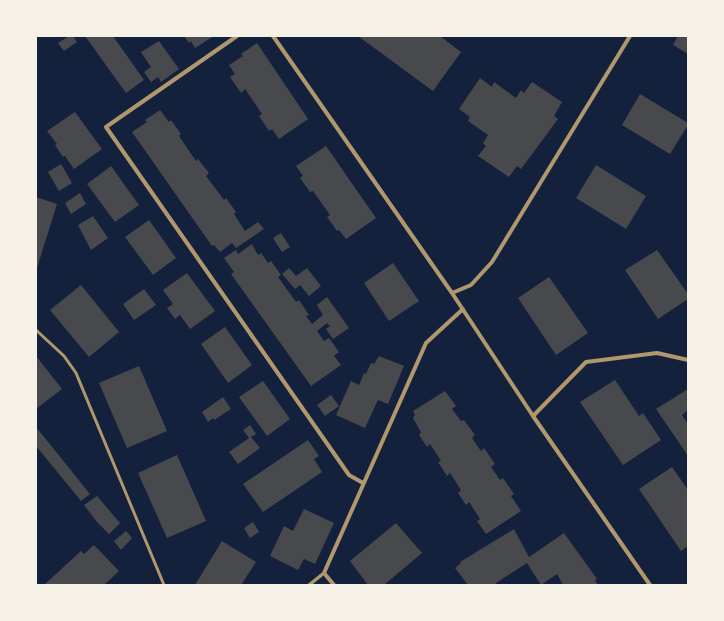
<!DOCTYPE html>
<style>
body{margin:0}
#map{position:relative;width:724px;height:621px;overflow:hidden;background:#14213d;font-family:"Times New Roman",serif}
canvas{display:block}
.frame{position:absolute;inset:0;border:37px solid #f6f1e7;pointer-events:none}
</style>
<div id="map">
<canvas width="724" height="621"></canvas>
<div class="frame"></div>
</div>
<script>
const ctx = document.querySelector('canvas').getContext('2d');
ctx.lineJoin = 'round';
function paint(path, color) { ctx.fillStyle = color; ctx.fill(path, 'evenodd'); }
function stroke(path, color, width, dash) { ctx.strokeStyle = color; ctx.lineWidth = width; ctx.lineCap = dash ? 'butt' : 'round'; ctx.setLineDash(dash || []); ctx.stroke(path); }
paint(new Path2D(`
 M 69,36 L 73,36 L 77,42 L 64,51 L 58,43 Z
 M 85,36 L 113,36 L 144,80 L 126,93 Z
 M 184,36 L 214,36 L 195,48 L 191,41 L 189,43 Z
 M 358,36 L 440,36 L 461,52 L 433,91 Z
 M 678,36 L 688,36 L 688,54 L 673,45 Z
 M 159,41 L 179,69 L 161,82 L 158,77 L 151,82 L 144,72 L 151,67 L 141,52 Z
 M 257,43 L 308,119 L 279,139 L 272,129 L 269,131 L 259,116 L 262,114 L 245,89 L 241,93 L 230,77 L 235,74 L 229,65 L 243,56 L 241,54 Z
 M 480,78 L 492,87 L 494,82 L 516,98 L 521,90 L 524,93 L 532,82 L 562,102 L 554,116 L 558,119 L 521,169 L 517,166 L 509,177 L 478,156 L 486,146 L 483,143 L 488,135 L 468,121 L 470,117 L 459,109 Z
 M 640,94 L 688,123 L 688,125 L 670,154 L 622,125 Z
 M 160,110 L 169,122 L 171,120 L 181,134 L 179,136 L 196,161 L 198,159 L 209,173 L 206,176 L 224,200 L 226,198 L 236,212 L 234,214 L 245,231 L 258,222 L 264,229 L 236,248 L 232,243 L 220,252 L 214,245 L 212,246 L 132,132 L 147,122 L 145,120 Z
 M 75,112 L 102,149 L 74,169 L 65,156 L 63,157 L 55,145 L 57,144 L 47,131 Z
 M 326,146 L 376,218 L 346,239 L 339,230 L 337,231 L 327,217 L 330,215 L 313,191 L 310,192 L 300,178 L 303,176 L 296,166 Z
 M 61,164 L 72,183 L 59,191 L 48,172 Z
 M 596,165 L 646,196 L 626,229 L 576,198 Z
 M 111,166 L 139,205 L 115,222 L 87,184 Z
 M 80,193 L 86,204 L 71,214 L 65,203 Z
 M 36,197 L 57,204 L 36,271 Z
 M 93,216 L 108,238 L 91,250 L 78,225 Z
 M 149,220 L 176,258 L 153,275 L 125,237 Z
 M 281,233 L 290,247 L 282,252 L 273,238 Z
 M 252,244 L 258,255 L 261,253 L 268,263 L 271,261 L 281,275 L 278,277 L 296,302 L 299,300 L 309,315 L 306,316 L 312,324 L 323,315 L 317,305 L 327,297 L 349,328 L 333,339 L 326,329 L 330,326 L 327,323 L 317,331 L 324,341 L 329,338 L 339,352 L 334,356 L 341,365 L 311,386 L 231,274 L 234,272 L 224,258 L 236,250 L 238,254 Z
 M 657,250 L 688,294 L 688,299 L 658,319 L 625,270 Z
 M 393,263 L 419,301 L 389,321 L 364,283 Z
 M 289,268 L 296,276 L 307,268 L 321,286 L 309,296 L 300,285 L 295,289 L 282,274 Z
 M 187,273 L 215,311 L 190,329 L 180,315 L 175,319 L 167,308 L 173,304 L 163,290 Z
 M 549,277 L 588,333 L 556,355 L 518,298 Z
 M 81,285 L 119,332 L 89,357 L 50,310 Z
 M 144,289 L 156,305 L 134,320 L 123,304 Z
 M 225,327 L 252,365 L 228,383 L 201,344 Z
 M 36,356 L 62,389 L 36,409 Z
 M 379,356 L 404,366 L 388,404 L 378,400 L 365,428 L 336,415 L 351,381 L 359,385 L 364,373 L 366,374 L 371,363 L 374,364 Z
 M 139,366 L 167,431 L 127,448 L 99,383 Z
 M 615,380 L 639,416 L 643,413 L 661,440 L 623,465 L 580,402 Z
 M 263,381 L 290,419 L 267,436 L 239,397 Z
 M 688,389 L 688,410 L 682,415 L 688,424 L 688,456 L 656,409 Z
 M 445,391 L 456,406 L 452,409 L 461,421 L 464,420 L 475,435 L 472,438 L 481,451 L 484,448 L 495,464 L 491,467 L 500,480 L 503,478 L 514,494 L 511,496 L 521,511 L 486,534 L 477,521 L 480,519 L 469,502 L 466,505 L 458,493 L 461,490 L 450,473 L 447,476 L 438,462 L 441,461 L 430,444 L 427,447 L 419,435 L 421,432 L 413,418 L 415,415 L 413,411 Z
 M 331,395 L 339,406 L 325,416 L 317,405 Z
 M 223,397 L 231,409 L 214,420 L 213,418 L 208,422 L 202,412 Z
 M 250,425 L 256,434 L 251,437 L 260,448 L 238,464 L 229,452 L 249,438 L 243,430 Z
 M 36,427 L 90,494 L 81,501 L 36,446 Z
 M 308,440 L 319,456 L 314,459 L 322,472 L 263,512 L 243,484 Z
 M 177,455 L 206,521 L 167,538 L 138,473 Z
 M 672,467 L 688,490 L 688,546 L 681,551 L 639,489 Z
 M 97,496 L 120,523 L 109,534 L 97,522 L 84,505 Z
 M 304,509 L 334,523 L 315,564 L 304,559 L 298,570 L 270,556 L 284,526 L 293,531 Z
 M 253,522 L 259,532 L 250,538 L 244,528 Z
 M 396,523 L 422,553 L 384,585 L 368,585 L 350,561 Z
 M 514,529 L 529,557 L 564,533 L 597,579 L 595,580 L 598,585 L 563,585 L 557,574 L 541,585 L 527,563 L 496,583 L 497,585 L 468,585 L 455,568 L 461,563 L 460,562 Z
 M 126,531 L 132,538 L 121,550 L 114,541 Z
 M 222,541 L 256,562 L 241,585 L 195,585 Z
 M 94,545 L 119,571 L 104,585 L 44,585 L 81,551 L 84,554 Z`), '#48494c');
stroke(new Path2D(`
 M 36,330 L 64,356 L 76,373 L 164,585`), '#b1986c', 3);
stroke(new Path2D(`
 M 309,585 L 324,573`), '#b1986c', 3.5);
stroke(new Path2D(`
 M 237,36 L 106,127 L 349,475 L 363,483
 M 273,36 L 452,293 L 533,416 L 650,585
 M 452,293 L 471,285 L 492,262 L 630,36
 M 533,416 L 586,362 L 657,353 L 688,360
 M 334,585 L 324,573 L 426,343 L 463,309`), '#b1986c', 4);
</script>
